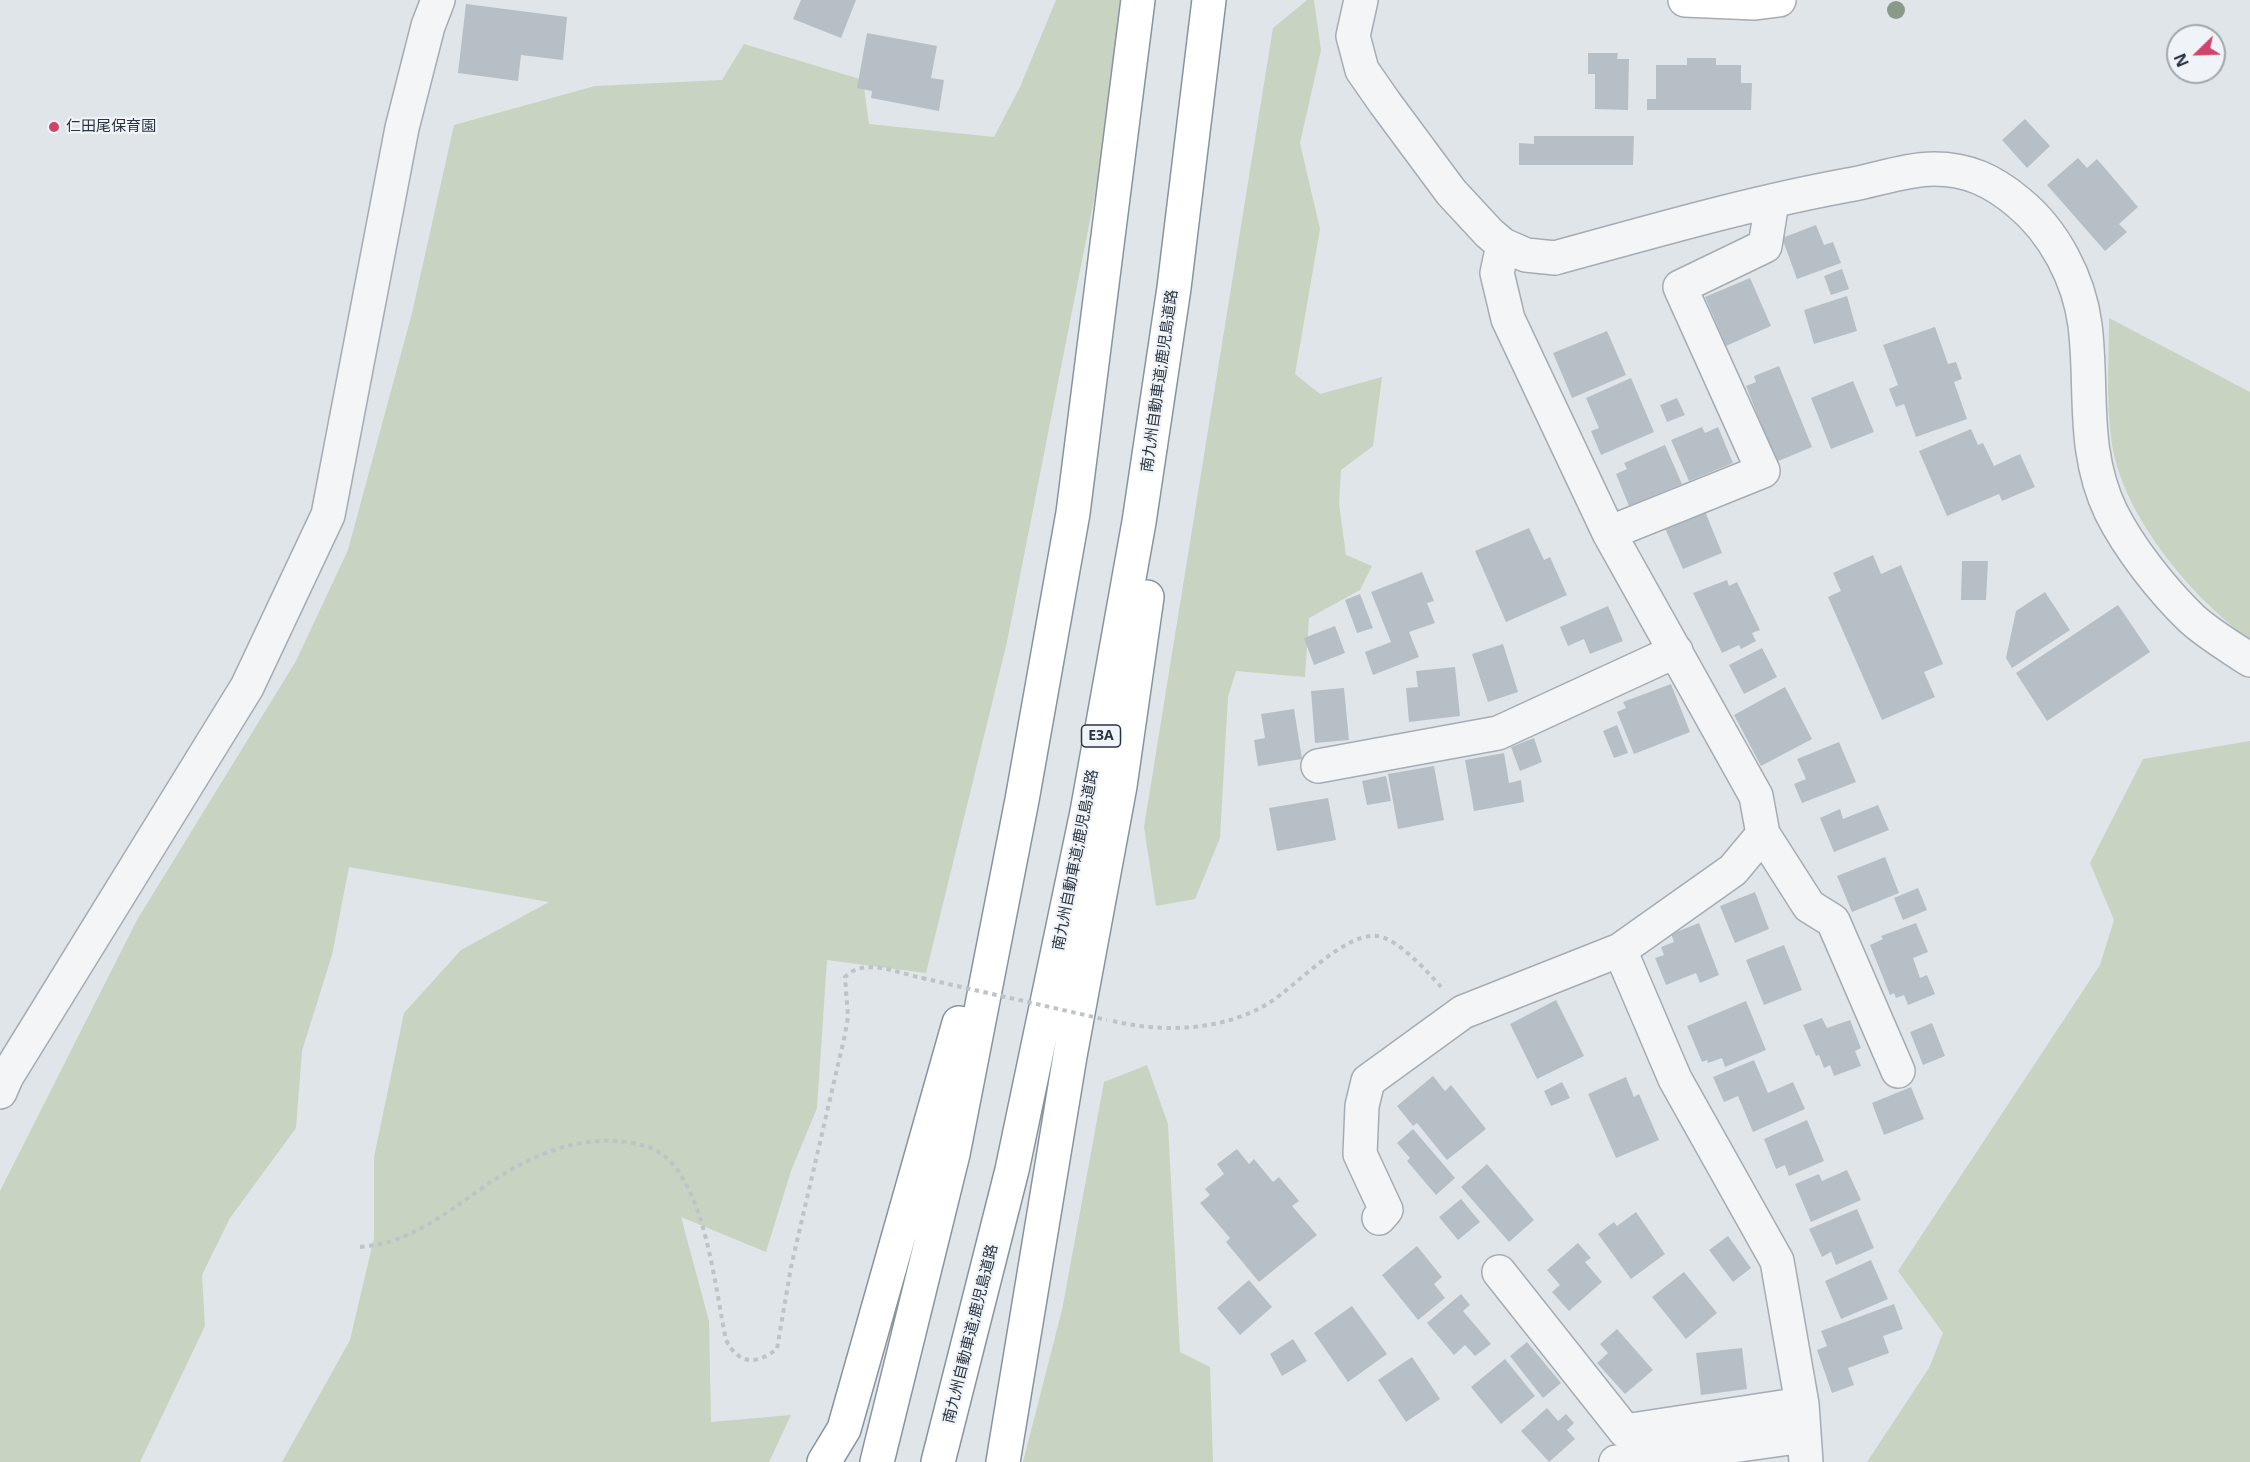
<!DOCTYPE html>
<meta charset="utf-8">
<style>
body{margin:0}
#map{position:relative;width:2250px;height:1462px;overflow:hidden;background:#e0e5e9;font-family:"Open Sans",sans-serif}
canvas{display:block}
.north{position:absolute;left:2166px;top:24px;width:60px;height:60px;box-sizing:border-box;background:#f0f3f7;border:2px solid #a0a7ae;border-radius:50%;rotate:247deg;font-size:16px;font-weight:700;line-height:24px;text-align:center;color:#293441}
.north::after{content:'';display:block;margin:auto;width:21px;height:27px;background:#cf446a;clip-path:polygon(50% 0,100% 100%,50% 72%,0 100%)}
</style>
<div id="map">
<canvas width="2250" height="1462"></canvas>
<div class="north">N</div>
</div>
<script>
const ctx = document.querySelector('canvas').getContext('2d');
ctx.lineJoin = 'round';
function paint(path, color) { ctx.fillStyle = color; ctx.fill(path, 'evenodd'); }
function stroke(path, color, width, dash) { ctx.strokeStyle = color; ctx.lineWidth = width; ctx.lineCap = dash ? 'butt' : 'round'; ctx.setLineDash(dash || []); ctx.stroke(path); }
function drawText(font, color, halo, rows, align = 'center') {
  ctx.font = font + ' "Open Sans","Noto Sans JP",sans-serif'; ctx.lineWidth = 4.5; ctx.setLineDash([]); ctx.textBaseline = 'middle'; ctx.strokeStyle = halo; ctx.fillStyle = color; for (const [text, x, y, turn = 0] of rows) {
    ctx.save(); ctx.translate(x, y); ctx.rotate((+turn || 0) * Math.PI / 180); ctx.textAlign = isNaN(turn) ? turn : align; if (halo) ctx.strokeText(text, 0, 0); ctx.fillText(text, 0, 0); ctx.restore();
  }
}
paint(new Path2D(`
 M 1056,0 L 1122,0 L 1112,108 L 1007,642 L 926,973 L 827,960 L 817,1108 L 791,1171 L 766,1252 L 681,1217 L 709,1321 L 711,1422 L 791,1415 L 769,1462 L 282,1462 L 350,1340 L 374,1238 L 374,1157 L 404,1013 L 461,950 L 549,902 L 349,867 L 332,955 L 302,1051 L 296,1128 L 230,1218 L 202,1275 L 205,1326 L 140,1462 L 0,1462 L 0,1191 L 137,920 L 296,661 L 348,550 L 412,313 L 454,125 L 595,86 L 722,80 L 744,44 L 863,80 L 869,124 L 994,137 L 1020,87 Z
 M 1307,0 L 1314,0 L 1321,50 L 1300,143 L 1320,229 L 1295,374 L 1320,394 L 1382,377 L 1373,446 L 1341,470 L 1339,504 L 1346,555 L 1372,566 L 1360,590 L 1309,618 L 1305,677 L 1236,671 L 1228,697 L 1220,838 L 1195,899 L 1156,906 L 1144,827 L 1273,28 Z
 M 2109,318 L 2250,392 L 2250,640 C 2191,597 2119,512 2111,437 C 2106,398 2109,357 2109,318 Z
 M 2250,741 L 2250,1462 L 1867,1462 L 1929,1368 L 1943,1333 L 1898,1271 L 2100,965 L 2114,920 L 2090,863 L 2143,759 Z
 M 1147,1065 L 1168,1124 L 1180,1352 L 1210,1367 L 1213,1462 L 1023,1462 L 1062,1310 L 1104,1082 Z`), '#c8d3c1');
paint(new Path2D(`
 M 801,0 L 856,0 L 841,38 L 793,19 Z
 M 466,4 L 567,17 L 563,60 L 521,55 L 518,81 L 458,73 Z
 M 867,33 L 937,46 L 931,78 L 944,80 L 939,111 L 871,98 L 872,91 L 857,88 Z
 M 1588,53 L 1618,53 L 1617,59 L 1629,59 L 1628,110 L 1595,109 L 1595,74 L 1588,74 Z
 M 1687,58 L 1716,58 L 1716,65 L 1741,65 L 1741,83 L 1752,83 L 1751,110 L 1647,110 L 1647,99 L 1656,99 L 1656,65 L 1687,65 Z
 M 2025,119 L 2050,146 L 2027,168 L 2002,140 Z
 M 1534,136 L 1634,136 L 1633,165 L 1519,165 L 1519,143 L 1534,144 Z
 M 2078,158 L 2087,168 L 2097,159 L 2138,207 L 2119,224 L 2127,232 L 2105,251 L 2047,185 Z
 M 1816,225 L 1824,245 L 1833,242 L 1841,263 L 1797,279 L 1782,238 Z
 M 1842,269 L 1849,289 L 1831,295 L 1824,276 Z
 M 1750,278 L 1771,326 L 1726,346 L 1705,297 Z
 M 1847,296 L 1857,331 L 1814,344 L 1804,310 Z
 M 1935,327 L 1948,364 L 1956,362 L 1962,379 L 1954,382 L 1967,419 L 1916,437 L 1904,404 L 1896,407 L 1889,389 L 1898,385 L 1883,345 Z
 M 1607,331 L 1626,375 L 1572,398 L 1553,353 Z
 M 1779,366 L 1812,447 L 1776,462 L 1746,386 L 1756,382 L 1754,376 Z
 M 1631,378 L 1654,432 L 1601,455 L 1591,431 L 1599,428 L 1586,398 Z
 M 1853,381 L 1874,432 L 1831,449 L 1811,398 Z
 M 1677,398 L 1685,415 L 1667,422 L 1660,405 Z
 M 1702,427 L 1705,433 L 1718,427 L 1733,463 L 1689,481 L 1671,440 Z
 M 1971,429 L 1978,445 L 1983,443 L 1994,466 L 2020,454 L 2035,487 L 2002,501 L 1999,494 L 1947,516 L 1919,451 Z
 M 1665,445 L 1682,484 L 1629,506 L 1616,474 L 1627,469 L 1624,463 Z
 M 1704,509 L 1722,553 L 1683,569 L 1664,526 Z
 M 1529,528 L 1544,560 L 1550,557 L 1567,595 L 1506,622 L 1475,551 Z
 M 1873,555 L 1881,574 L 1901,565 L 1943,664 L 1924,672 L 1935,697 L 1882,720 L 1828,597 L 1841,591 L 1833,573 Z
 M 1962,561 L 1988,561 L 1986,600 L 1961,600 Z
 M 1422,572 L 1434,601 L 1427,603 L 1435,623 L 1409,632 L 1419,657 L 1373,675 L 1365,652 L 1391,642 L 1371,592 Z
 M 1727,580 L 1729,586 L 1737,582 L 1760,630 L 1752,633 L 1756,641 L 1741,649 L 1739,645 L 1722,653 L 1693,593 Z
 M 2045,592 L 2070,630 L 2012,668 L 2006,658 L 2016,611 Z
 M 1360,594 L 1373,628 L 1357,633 L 1345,600 Z
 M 2118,605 L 2150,652 L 2047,721 L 2016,673 Z
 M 1608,606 L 1623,641 L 1590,654 L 1584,639 L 1568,646 L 1560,627 Z
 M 1335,626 L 1345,653 L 1314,665 L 1304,638 Z
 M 1503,644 L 1518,692 L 1488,702 L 1472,654 Z
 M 1762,648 L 1777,677 L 1744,694 L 1729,665 Z
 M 1455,667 L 1460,716 L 1409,722 L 1406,688 L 1418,687 L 1416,671 Z
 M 1671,684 L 1690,732 L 1634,754 L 1617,712 L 1626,708 L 1623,702 Z
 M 1785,687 L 1812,739 L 1761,766 L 1734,715 Z
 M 1344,688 L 1349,740 L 1315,743 L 1311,691 Z
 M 1294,709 L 1302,759 L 1258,766 L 1254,740 L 1265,738 L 1261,714 Z
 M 1617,725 L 1628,753 L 1614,758 L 1603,731 Z
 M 1534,738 L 1542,762 L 1520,771 L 1511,747 Z
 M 1839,742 L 1856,782 L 1802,803 L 1794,784 L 1806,779 L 1797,759 Z
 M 1504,753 L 1509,783 L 1521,780 L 1524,802 L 1474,811 L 1465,760 Z
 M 1434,766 L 1444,820 L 1398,829 L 1388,774 Z
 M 1386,776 L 1391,801 L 1367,805 L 1362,781 Z
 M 1328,798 L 1336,840 L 1277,851 L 1269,808 Z
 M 1878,805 L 1889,830 L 1834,852 L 1820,818 L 1840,809 L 1843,819 Z
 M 1885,857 L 1899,893 L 1852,912 L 1837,876 Z
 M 1918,888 L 1927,910 L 1903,920 L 1894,898 Z
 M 1755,892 L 1769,929 L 1735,943 L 1720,906 Z
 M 1699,923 L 1719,975 L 1700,983 L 1696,973 L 1666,985 L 1655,958 L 1664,955 L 1661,947 L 1674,942 L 1671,934 Z
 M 1916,923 L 1928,952 L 1913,958 L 1920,978 L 1927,975 L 1935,994 L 1908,1005 L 1904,995 L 1896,998 L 1894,993 L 1890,995 L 1870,945 L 1883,939 L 1881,936 Z
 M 1784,945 L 1802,990 L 1764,1005 L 1746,960 Z
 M 1556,1000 L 1584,1056 L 1537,1079 L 1510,1024 Z
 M 1746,1001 L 1766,1050 L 1725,1067 L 1722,1058 L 1708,1063 L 1707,1060 L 1702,1062 L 1687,1026 Z
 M 1822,1018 L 1827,1028 L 1850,1020 L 1861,1048 L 1855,1051 L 1861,1066 L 1834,1076 L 1830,1065 L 1824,1068 L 1819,1055 L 1816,1056 L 1803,1025 Z
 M 1932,1023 L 1945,1056 L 1923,1065 L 1910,1032 Z
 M 1754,1060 L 1768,1093 L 1793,1082 L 1805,1109 L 1753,1132 L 1738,1096 L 1724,1102 L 1713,1077 Z
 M 1433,1076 L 1445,1091 L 1451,1085 L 1486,1129 L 1447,1160 L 1417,1123 L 1413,1126 L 1397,1106 Z
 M 1626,1077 L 1634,1097 L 1639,1094 L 1659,1140 L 1616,1158 L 1588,1094 Z
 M 1562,1082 L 1570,1098 L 1551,1106 L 1544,1091 Z
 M 1911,1087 L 1924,1119 L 1884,1135 L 1872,1103 Z
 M 1807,1120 L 1824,1161 L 1789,1176 L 1785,1165 L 1776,1169 L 1764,1139 Z
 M 1413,1129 L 1455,1178 L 1436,1195 L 1407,1161 L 1410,1158 L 1397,1143 Z
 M 1237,1149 L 1249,1164 L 1254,1159 L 1273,1182 L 1279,1177 L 1299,1201 L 1292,1206 L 1317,1235 L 1259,1282 L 1226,1242 L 1230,1238 L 1200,1203 L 1210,1195 L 1205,1189 L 1224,1174 L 1217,1164 Z
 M 1487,1164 L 1534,1220 L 1509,1242 L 1461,1187 Z
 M 1847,1170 L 1861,1200 L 1811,1222 L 1795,1184 L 1819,1174 L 1822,1181 Z
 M 1461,1199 L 1480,1222 L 1458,1240 L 1439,1217 Z
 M 1857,1209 L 1874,1248 L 1836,1265 L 1831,1252 L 1822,1257 L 1809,1229 Z
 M 1636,1212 L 1665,1254 L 1631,1279 L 1598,1234 L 1614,1222 L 1617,1226 Z
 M 1728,1236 L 1751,1268 L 1733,1282 L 1709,1250 Z
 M 1578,1243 L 1591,1258 L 1585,1262 L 1602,1282 L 1569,1311 L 1552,1292 L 1560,1285 L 1547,1270 Z
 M 1417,1246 L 1442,1277 L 1434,1284 L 1445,1298 L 1418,1320 L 1382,1275 Z
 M 1871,1260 L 1888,1299 L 1841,1319 L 1825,1281 Z
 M 1684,1272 L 1717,1313 L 1686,1339 L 1652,1297 Z
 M 1249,1280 L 1272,1307 L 1240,1335 L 1217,1308 Z
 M 1461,1294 L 1470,1305 L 1463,1311 L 1491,1344 L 1475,1356 L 1465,1345 L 1454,1355 L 1427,1323 Z
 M 1894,1304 L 1903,1329 L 1883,1336 L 1889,1353 L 1848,1368 L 1854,1385 L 1832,1393 L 1817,1350 L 1827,1346 L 1821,1331 Z
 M 1352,1306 L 1387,1354 L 1348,1382 L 1314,1333 Z
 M 1617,1329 L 1653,1370 L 1625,1394 L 1597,1363 L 1608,1353 L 1600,1344 Z
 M 1293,1339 L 1307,1361 L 1282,1376 L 1270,1354 Z
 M 1527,1342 L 1561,1383 L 1543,1398 L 1510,1356 Z
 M 1742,1348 L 1747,1389 L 1701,1395 L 1696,1353 Z
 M 1412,1357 L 1440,1399 L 1406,1422 L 1378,1380 Z
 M 1505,1359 L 1535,1396 L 1501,1424 L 1471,1387 Z
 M 1547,1408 L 1558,1421 L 1566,1414 L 1574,1423 L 1567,1430 L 1575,1439 L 1549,1462 L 1521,1431 Z`), '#b7bfc6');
const minor = new Path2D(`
 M 1503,245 L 1497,273 L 1508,319 L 1609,533 L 1756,796 L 1763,834 L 1733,870 L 1620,950 L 1675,1079 L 1777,1261 L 1802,1404 L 1806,1462
 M 1609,533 L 1763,471 L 1680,287 L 1765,246 L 1772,202
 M 1318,766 L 1498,733 L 1676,651
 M 1763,834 L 1809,906 L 1833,921 L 1898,1071
 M 0,1092 L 7,1076 L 247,687 L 328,515 L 402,128 L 428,26 L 438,0
 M 1379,1218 L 1386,1210 L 1360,1154 L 1362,1106 L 1368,1081 L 1463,1012 L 1620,950
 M 1499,1272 L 1625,1431 L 1802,1404
 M 1616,1462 L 1804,1436`);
const tertiary = new Path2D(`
 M 1361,0 L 1353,36 L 1362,70 L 1385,103 L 1451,192 L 1489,233 L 1503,245 L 1526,255 L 1555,258 C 1654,231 1753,202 1854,184 C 1879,179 1909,169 1934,169 C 1968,169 1993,181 2018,202 C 2054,231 2079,279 2085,325 C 2093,389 2081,449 2111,512 C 2129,548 2162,590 2191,618 C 2208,634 2231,647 2250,660`);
const secondary = new Path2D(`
 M 1685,0 L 1755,3 L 1779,0`);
const motorway = new Path2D(`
 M 824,1462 L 844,1429 L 959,1023
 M 877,1462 L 953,1154 L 1022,800 L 1073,513 L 1138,0
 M 938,1462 L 1012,1170 L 1087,812 L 1139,522 L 1174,288 L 1209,0
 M 1003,1462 L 1070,1056 L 1120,786 L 1147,597`);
stroke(minor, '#a5acb3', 36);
stroke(tertiary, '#a5acb3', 36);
stroke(secondary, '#a5acb3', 36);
stroke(motorway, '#8794a0', 36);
stroke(new Path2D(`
 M 1113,1021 C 1163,1033 1223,1031 1269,1003 C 1296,986 1345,932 1377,936 C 1397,938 1428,972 1441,987
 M 360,1247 C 413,1243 449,1210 491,1182 C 524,1160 561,1143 600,1141 C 618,1140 647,1143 662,1154 C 706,1187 715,1289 726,1340 C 739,1365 756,1365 777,1349 L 791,1267 L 844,1039 L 848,1017 L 845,977 C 864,957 897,973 922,978`), '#bec3c8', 4, [4.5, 4.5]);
stroke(minor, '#f3f5f7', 33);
stroke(tertiary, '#f3f5f7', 33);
stroke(secondary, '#fff', 33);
stroke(motorway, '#fff', 33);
stroke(new Path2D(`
 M 922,978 L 1107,1020`), '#bec3c8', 4, [4.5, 4.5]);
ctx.fillStyle = '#899a87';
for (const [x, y] of [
 [1896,10]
]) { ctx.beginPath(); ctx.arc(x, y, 9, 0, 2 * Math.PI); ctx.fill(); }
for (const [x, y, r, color] of [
 [54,127,6,"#cf446a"]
]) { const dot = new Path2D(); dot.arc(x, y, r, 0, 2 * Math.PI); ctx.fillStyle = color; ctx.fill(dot); stroke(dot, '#f0f3f7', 2); }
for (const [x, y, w] of [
 [1101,736,39]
]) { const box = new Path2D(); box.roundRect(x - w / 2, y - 11, w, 22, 4.5); ctx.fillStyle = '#f0f3f7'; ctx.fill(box); stroke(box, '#293441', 1.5); }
drawText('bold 14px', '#293441', null, [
 ["E3A",1101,736]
]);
drawText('15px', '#293441', '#f0f3f7', [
 ["仁田尾保育園",66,127]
], 'left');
drawText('15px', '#293441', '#f0f3f7', [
 ["南九州自動車道;鹿児島道路",1160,381,-82],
 ["南九州自動車道;鹿児島道路",1076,860,-79],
 ["南九州自動車道;鹿児島道路",971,1334,-76]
]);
</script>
